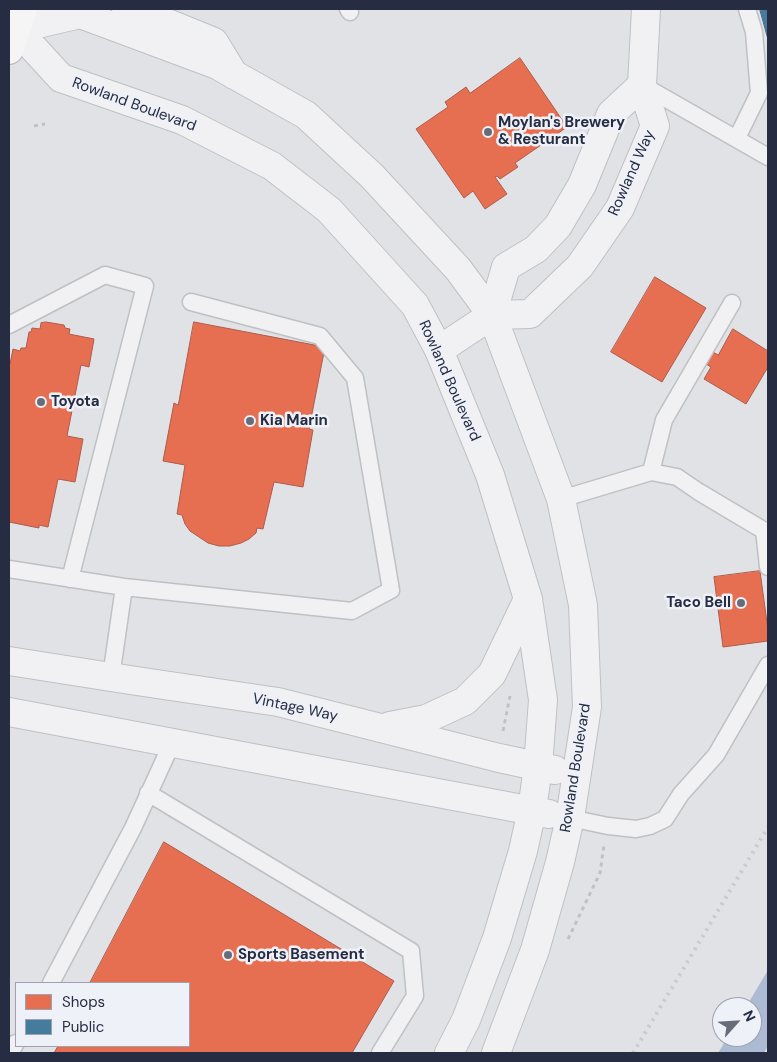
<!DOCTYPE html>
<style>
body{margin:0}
#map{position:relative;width:777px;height:1062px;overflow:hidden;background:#e1e2e6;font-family:"DM Sans",sans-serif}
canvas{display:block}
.frame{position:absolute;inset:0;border:10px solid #262c42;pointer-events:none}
.legend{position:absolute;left:15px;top:982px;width:175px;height:65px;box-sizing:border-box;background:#eef1f7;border:1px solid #9ea2af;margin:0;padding:6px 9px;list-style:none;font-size:15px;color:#262c42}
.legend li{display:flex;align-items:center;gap:10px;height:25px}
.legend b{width:25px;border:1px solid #9ea2af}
.north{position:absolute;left:712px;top:997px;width:50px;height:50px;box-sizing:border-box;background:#eef1f7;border:1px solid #9ea2af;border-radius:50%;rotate:64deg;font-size:14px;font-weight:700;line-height:20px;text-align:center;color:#262c42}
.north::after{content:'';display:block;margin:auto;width:18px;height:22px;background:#676c7b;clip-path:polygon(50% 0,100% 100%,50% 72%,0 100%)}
</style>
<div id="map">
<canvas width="777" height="1062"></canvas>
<div class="frame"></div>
<ul class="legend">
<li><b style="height:14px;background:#e76f51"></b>Shops</li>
<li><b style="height:14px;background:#457b9d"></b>Public</li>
</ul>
<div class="north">N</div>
</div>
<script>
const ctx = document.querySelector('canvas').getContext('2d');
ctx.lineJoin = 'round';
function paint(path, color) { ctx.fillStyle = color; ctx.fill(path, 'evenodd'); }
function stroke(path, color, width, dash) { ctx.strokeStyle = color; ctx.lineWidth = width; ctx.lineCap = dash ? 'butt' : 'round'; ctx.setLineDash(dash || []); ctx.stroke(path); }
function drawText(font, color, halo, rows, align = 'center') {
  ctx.font = font + ' "DM Sans",sans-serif'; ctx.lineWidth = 5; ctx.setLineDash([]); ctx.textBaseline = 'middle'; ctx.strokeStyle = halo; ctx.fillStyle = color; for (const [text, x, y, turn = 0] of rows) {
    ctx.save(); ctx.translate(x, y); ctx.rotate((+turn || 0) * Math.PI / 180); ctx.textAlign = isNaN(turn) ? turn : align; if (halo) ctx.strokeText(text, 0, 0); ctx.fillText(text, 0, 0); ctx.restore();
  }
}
paint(new Path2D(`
 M 768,970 L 768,1046 L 764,1053 L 718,1053 L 728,1037 L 752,1037 L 752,1007 L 746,1007 Z`), '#acbad4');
const shops = new Path2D(`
 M 520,58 L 567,127 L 515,163 L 518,167 L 500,179 L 497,176 L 495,177 L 507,194 L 485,209 L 473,191 L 464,198 L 416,129 L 448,107 L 445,102 L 466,87 L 470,93 Z
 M 655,277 L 706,308 L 662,382 L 611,352 Z
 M 46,322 L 64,325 L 65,328 L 70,329 L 69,334 L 94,339 L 89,367 L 81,365 L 67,436 L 83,439 L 75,482 L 58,479 L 48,527 L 39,525 L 39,528 L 9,522 L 9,363 L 10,364 L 13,349 L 20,351 L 21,348 L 26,348 L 29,332 L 31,332 L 32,328 L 40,329 L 41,323 Z
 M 194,322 L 325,347 L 309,429 L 313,430 L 303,487 L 274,482 L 263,529 L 257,528 L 256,533 L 249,539 L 241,543 L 230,546 L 219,546 L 208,543 L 190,531 L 185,524 L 182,515 L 177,514 L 185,465 L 163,461 L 174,403 L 178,405 Z
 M 733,329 L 768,351 L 768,367 L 746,404 L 704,379 L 711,367 L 706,364 L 713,352 L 718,355 Z
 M 760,571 L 768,630 L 768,641 L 723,647 L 714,577 Z
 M 164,842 L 394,981 L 352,1053 L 54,1053 L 58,1046 L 189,1046 L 189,983 L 90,983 Z`);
paint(shops, '#e76f51');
stroke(shops, '#ad5b4c', 1);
const public = new Path2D(`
 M 760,9 L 768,9 L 768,39 Z`);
paint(public, '#457b9d');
stroke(public, '#3c6382', 1);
const service = new Path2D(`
 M 348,9 L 350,12
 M 642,85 L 768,157
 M 737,138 L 759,93 L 754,32 L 747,9
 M 9,325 L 105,275 L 145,286 L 70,579
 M 651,472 L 664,420 L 732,303
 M 561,499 L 651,472 L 677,477 L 699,492 L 768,533
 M 764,530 L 768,567
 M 9,569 L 124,587 L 111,677
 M 124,587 L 352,611 L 391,590 L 355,378 L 320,336 L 191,302
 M 148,793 L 411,951 L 415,996 L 380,1053
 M 570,818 L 608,826 L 636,829 L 650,826 L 665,819 L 681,794 L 716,755 L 768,665
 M 51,983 L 133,828 L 172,743
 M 10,1053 L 16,1043`);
const minor = new Path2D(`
 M 492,315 L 506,267 L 536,249 L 558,226 L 582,185 L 611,114 L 642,85
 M 439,350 L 492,315 L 530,314 L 580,266 L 620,208 L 655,126 L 642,85 L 646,9`);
const tertiary = new Path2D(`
 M 126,9 L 150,16 L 214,42 L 234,75
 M 9,661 L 130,680 L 278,702 L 499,758 L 555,770
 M 9,712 L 549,814
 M 390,726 L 426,719 L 465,701 L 492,674 L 528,599
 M 449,1053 L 466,1020 L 497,938 L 523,851 L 532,810 L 538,767 L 543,700 L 528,599 L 490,475 L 439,350 L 415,305 L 329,210 L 272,166 L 182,120 L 61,78 L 16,29 L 80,14 L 217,65 L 306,115 L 372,176 L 458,269 L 492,315 L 561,499 L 583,605 L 587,707 L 570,818 L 560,862 L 535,950 L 496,1053`);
const motorway = new Path2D(`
 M 9,50 L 23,9`);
stroke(service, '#bfc0c4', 19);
stroke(minor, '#bfc0c4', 30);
stroke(tertiary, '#bfc0c4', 30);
stroke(motorway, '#b3b5bb', 30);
stroke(new Path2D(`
 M 34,126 L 45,124
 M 503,731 L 510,696
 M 568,939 L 600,873 L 604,845`), '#bfc1c7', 3, [4, 4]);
stroke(service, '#f1f1f3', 16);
stroke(minor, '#f1f1f3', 28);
stroke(tertiary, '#f1f1f3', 28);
stroke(motorway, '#f5f5f6', 28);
stroke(new Path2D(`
 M 633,1053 L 768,827`), '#c9cbcf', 4, [2.5, 5]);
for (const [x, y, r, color] of [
 [488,132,5,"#676c7b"],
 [41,402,5,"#676c7b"],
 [250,421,5,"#676c7b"],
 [741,603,5,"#676c7b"],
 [228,955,5,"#676c7b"]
]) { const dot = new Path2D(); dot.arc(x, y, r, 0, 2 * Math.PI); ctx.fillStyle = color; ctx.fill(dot); stroke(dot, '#eef1f7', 2); }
drawText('15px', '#262c42', '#eef1f7', [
 ["Rowland Boulevard",134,105,20],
 ["Rowland Way",632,173,-66],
 ["Rowland Boulevard",449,381,66],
 ["Vintage Way",295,708,12],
 ["Rowland Boulevard",576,768,-81]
]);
drawText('bold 15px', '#262c42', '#eef1f7', [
 ["Moylan's Brewery",498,123],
 ["& Resturant",498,140],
 ["Toyota",51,402],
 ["Kia Marin",260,421],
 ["Taco Bell",731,603,"right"],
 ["Sports Basement",238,955]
], 'left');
</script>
